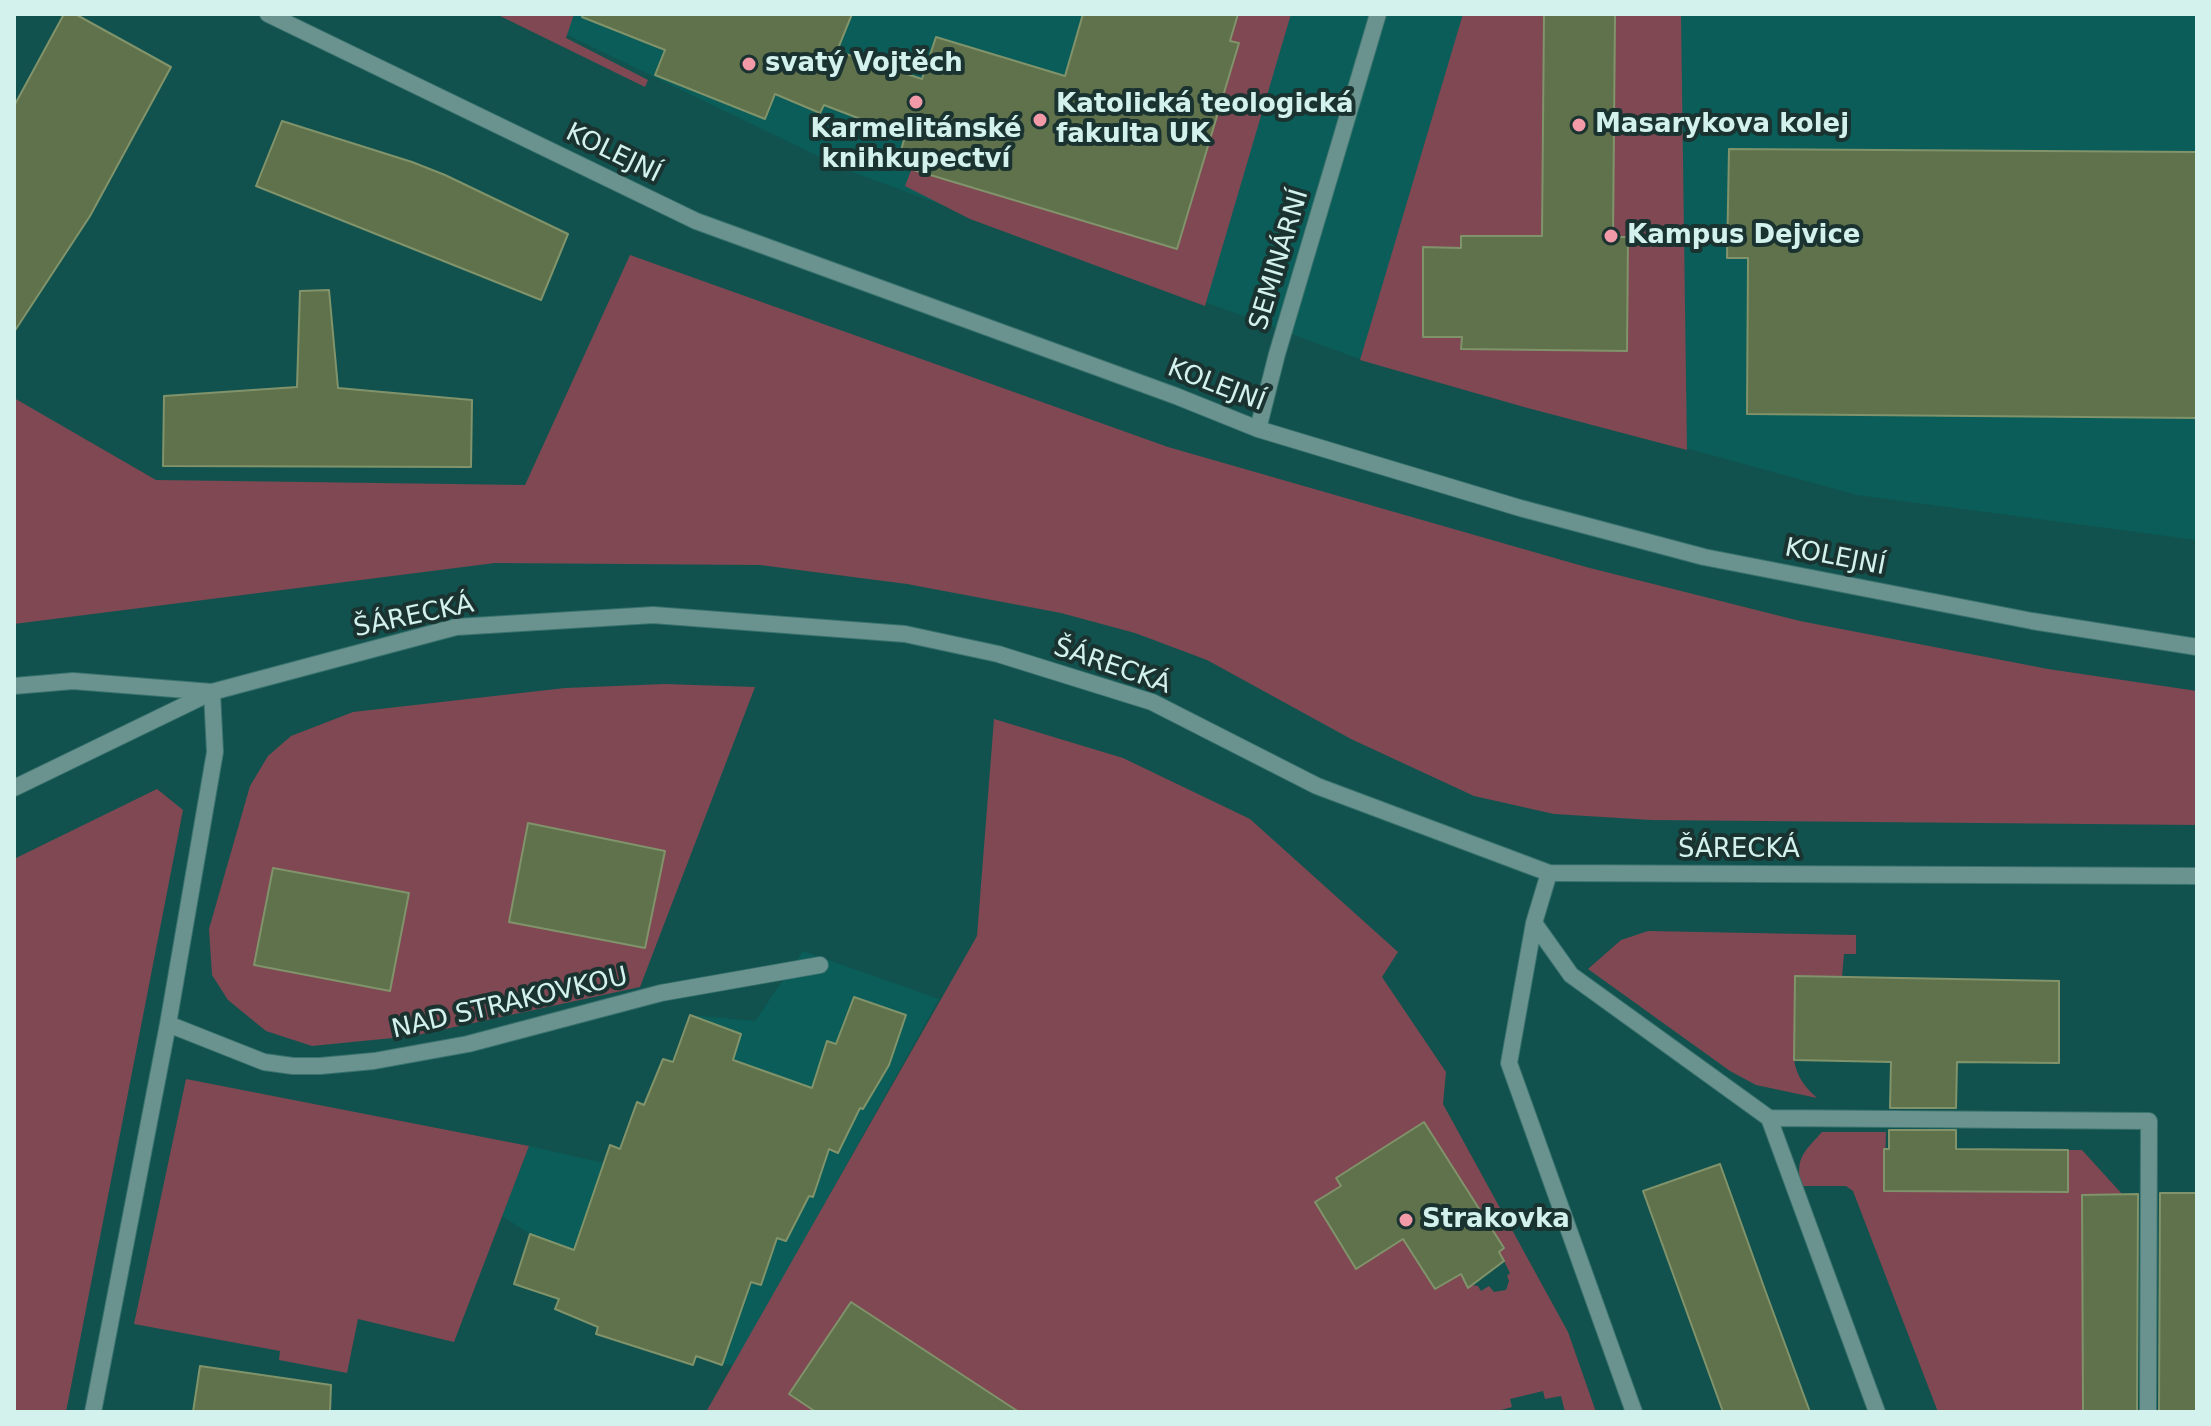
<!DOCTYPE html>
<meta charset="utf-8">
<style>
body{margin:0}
#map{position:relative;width:2211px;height:1426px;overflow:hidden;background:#12524e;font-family:"DejaVu Sans",sans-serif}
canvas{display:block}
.frame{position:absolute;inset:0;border:16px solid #d3f1ed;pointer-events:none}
</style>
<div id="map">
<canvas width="2211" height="1426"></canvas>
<div class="frame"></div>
</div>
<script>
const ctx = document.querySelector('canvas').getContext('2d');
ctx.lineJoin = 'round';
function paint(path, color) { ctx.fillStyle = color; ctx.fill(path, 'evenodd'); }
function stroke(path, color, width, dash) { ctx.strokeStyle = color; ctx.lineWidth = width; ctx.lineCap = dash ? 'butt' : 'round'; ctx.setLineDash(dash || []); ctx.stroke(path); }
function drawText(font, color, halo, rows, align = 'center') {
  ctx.font = font + ' "DejaVu Sans",sans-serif'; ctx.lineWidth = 8; ctx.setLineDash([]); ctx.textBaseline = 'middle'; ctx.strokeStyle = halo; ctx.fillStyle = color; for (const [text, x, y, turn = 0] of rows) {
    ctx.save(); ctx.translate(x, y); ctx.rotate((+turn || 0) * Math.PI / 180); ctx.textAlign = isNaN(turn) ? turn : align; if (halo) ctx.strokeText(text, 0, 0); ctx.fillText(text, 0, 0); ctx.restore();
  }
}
paint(new Path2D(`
 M 524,14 L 2197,14 L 2197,540 L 1857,495 L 1354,357 L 847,170 Z
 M 803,951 L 939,999 L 734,1366 L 596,1334 L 598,1324 L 555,1309 L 558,1300 L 514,1284 L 530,1234 L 502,1216 L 529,1146 L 604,1163 L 620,1149 L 673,1062 L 690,1015 L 755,1021 Z`), '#0a5d58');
paint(new Path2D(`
 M 496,14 L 574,14 L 566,38 L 648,80 L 645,87 Z
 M 1238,14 L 1291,14 L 1205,306 L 970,219 L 905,186 L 912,168 L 1177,249 L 1239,44 L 1230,41 Z
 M 1463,14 L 1544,14 L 1542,236 L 1462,236 L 1461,248 L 1423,247 L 1423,336 L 1462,337 L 1461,349 L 1626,351 L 1628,238 L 1613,237 L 1615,14 L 1681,14 L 1687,450 L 1524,407 L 1360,360 Z
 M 630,255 L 1168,447 L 1586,567 L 1800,621 L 2048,669 L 2197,691 L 2197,825 L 1651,820 L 1554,814 L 1474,796 L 1351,739 L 1207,660 L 1135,633 L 1061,613 L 907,584 L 760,565 L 495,563 L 14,624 L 14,398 L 156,480 L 525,485 Z
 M 665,684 L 755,687 L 640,987 L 413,1036 L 312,1046 L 266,1031 L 228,1000 L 212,975 L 209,929 L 250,786 L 268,756 L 291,736 L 353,712 L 565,688 Z
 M 994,719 L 1123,758 L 1250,819 L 1398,952 L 1382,977 L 1446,1072 L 1443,1104 L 1568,1332 L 1596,1412 L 1565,1412 L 1561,1396 L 1545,1399 L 1543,1391 L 1510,1399 L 1512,1407 L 1494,1412 L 964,1412 L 980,1387 L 851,1302 L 789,1394 L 816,1412 L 706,1412 L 977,936 ZM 1341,1186 L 1499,1251 L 1510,1273 L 1507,1276 L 1509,1281 L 1506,1290 L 1494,1292 L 1489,1286 L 1481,1291 L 1478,1286 L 1471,1285 L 1461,1274 L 1435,1289 L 1403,1239 L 1356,1269 L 1315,1202 Z
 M 157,789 L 183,810 L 66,1412 L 14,1412 L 14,859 Z
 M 1648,931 L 1856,935 L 1856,954 L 1844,954 L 1842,977 L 1794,1060 C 1797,1077 1804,1086 1817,1098 L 1756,1085 L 1730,1071 L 1588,969 L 1621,940 Z
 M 186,1079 L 529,1146 L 454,1342 L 358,1319 L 347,1373 L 279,1360 L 280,1351 L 134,1324 Z
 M 1822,1132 L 1886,1132 L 1884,1191 L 2068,1192 L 2068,1150 L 2082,1150 L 2122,1194 L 2082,1195 L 2083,1412 L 1938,1412 L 1853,1191 L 1846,1186 L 1801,1186 C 1795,1158 1804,1152 1822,1132 Z`), '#7f4852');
const building = new Path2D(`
 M 64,14 L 75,14 L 171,67 L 90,216 L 14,332 L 14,106 Z
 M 583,14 L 852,14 L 837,51 L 922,79 L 936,37 L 1065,76 L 1083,14 L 1238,14 L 1230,41 L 1239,43 L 1177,249 L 897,165 L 905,136 L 824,105 L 820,113 L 775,94 L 765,119 L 655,75 L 665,50 L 582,17 Z
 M 1544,14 L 1615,14 L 1613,237 L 1628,237 L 1627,351 L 1461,349 L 1462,337 L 1423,337 L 1423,247 L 1461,248 L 1461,236 L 1542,236 Z
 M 282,121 L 412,162 L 445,175 L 568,234 L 541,300 L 256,186 Z
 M 1729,149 L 2197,152 L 2197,418 L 1747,414 L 1748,258 L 1727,258 Z
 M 329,290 L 338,388 L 472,400 L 471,467 L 163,466 L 164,396 L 297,387 L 300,291 Z
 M 528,823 L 665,851 L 645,948 L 509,922 Z
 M 273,868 L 409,893 L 390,991 L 254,965 Z
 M 1795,976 L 2059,981 L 2059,1063 L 1957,1062 L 1956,1108 L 1890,1108 L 1891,1062 L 1794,1060 Z
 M 854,997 L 906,1015 L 889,1065 L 863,1109 L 860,1108 L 838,1153 L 829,1149 L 813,1197 L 809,1196 L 786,1241 L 777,1238 L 761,1285 L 751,1282 L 722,1365 L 696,1356 L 693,1365 L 596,1334 L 598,1327 L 555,1309 L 559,1299 L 514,1284 L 530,1234 L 574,1250 L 610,1145 L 620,1149 L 637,1102 L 644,1105 L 663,1059 L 673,1062 L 690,1015 L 741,1034 L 733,1060 L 812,1088 L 827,1041 L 836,1044 Z
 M 1424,1122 L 1504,1248 L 1499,1252 L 1504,1261 L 1468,1288 L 1461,1274 L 1435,1289 L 1403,1239 L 1356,1269 L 1315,1202 L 1341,1186 L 1336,1178 Z
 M 1889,1130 L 1956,1130 L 1956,1149 L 2068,1150 L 2068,1192 L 1884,1191 L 1884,1149 L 1889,1149 Z
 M 1720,1164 L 1765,1290 L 1810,1412 L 1723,1412 L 1643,1191 Z
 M 2160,1193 L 2197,1193 L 2197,1412 L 2159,1412 Z
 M 2138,1194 L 2137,1412 L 2083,1412 L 2082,1195 Z
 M 851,1302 L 1019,1412 L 816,1412 L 789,1394 Z
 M 200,1366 L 331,1385 L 330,1412 L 193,1412 Z`);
paint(building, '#60724b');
stroke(building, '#80936a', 2);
const minor = new Path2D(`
 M 268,14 L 696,221 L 1176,396 L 1258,429 L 1520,508 L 1704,557 L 2032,621 L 2197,647
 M 1258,429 L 1277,354 L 1378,14
 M 14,686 L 73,681 L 212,692 L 215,752 L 168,1024 L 93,1412
 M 1549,873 L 1534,923 L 1509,1063 L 1634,1412
 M 1534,923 L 1571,975 L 1769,1118 L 1877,1412
 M 168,1024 L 264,1062 L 293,1066 L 320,1066 L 374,1061 L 468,1044 L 661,993 L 820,965
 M 1769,1118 L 2149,1121 L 2148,1412`);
const tertiary = new Path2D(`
 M 14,788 L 212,692 L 456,627 L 653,615 L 905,634 L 998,654 L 1152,702 L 1317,786 L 1549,873 L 2197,876`);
stroke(minor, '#39726e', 18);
stroke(tertiary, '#39726e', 18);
stroke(minor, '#6a928e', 16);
stroke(tertiary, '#6a928e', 16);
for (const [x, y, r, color] of [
 [749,64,8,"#f39aa9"],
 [916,102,8,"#f39aa9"],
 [1040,120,8,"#f39aa9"],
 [1579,125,8,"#f39aa9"],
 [1611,236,8,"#f39aa9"],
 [1406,1220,8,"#f39aa9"]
]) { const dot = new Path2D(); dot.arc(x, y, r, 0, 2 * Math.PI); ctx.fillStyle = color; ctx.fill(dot); stroke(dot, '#1a3331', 3); }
drawText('bold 26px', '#d3f1ed', '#1a3331', [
 ["svatý Vojtěch",765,64],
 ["Katolická teologická",1056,105],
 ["fakulta UK",1056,135],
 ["Masarykova kolej",1595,125],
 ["Karmelitánské",916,130,"center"],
 ["knihkupectví",916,160,"center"],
 ["Kampus Dejvice",1627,236],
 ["Strakovka",1422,1220]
], 'left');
drawText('26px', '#d3f1ed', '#1a3331', [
 ["KOLEJNÍ",613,154,26],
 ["SEMINÁRNÍ",1280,260,-73],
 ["KOLEJNÍ",1216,386,21],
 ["KOLEJNÍ",1835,558,11],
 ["ŠÁRECKÁ",414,617,-12],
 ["ŠÁRECKÁ",1112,667,19],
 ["ŠÁRECKÁ",1739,850],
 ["NAD STRAKOVKOU",510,1004,-13]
]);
</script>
